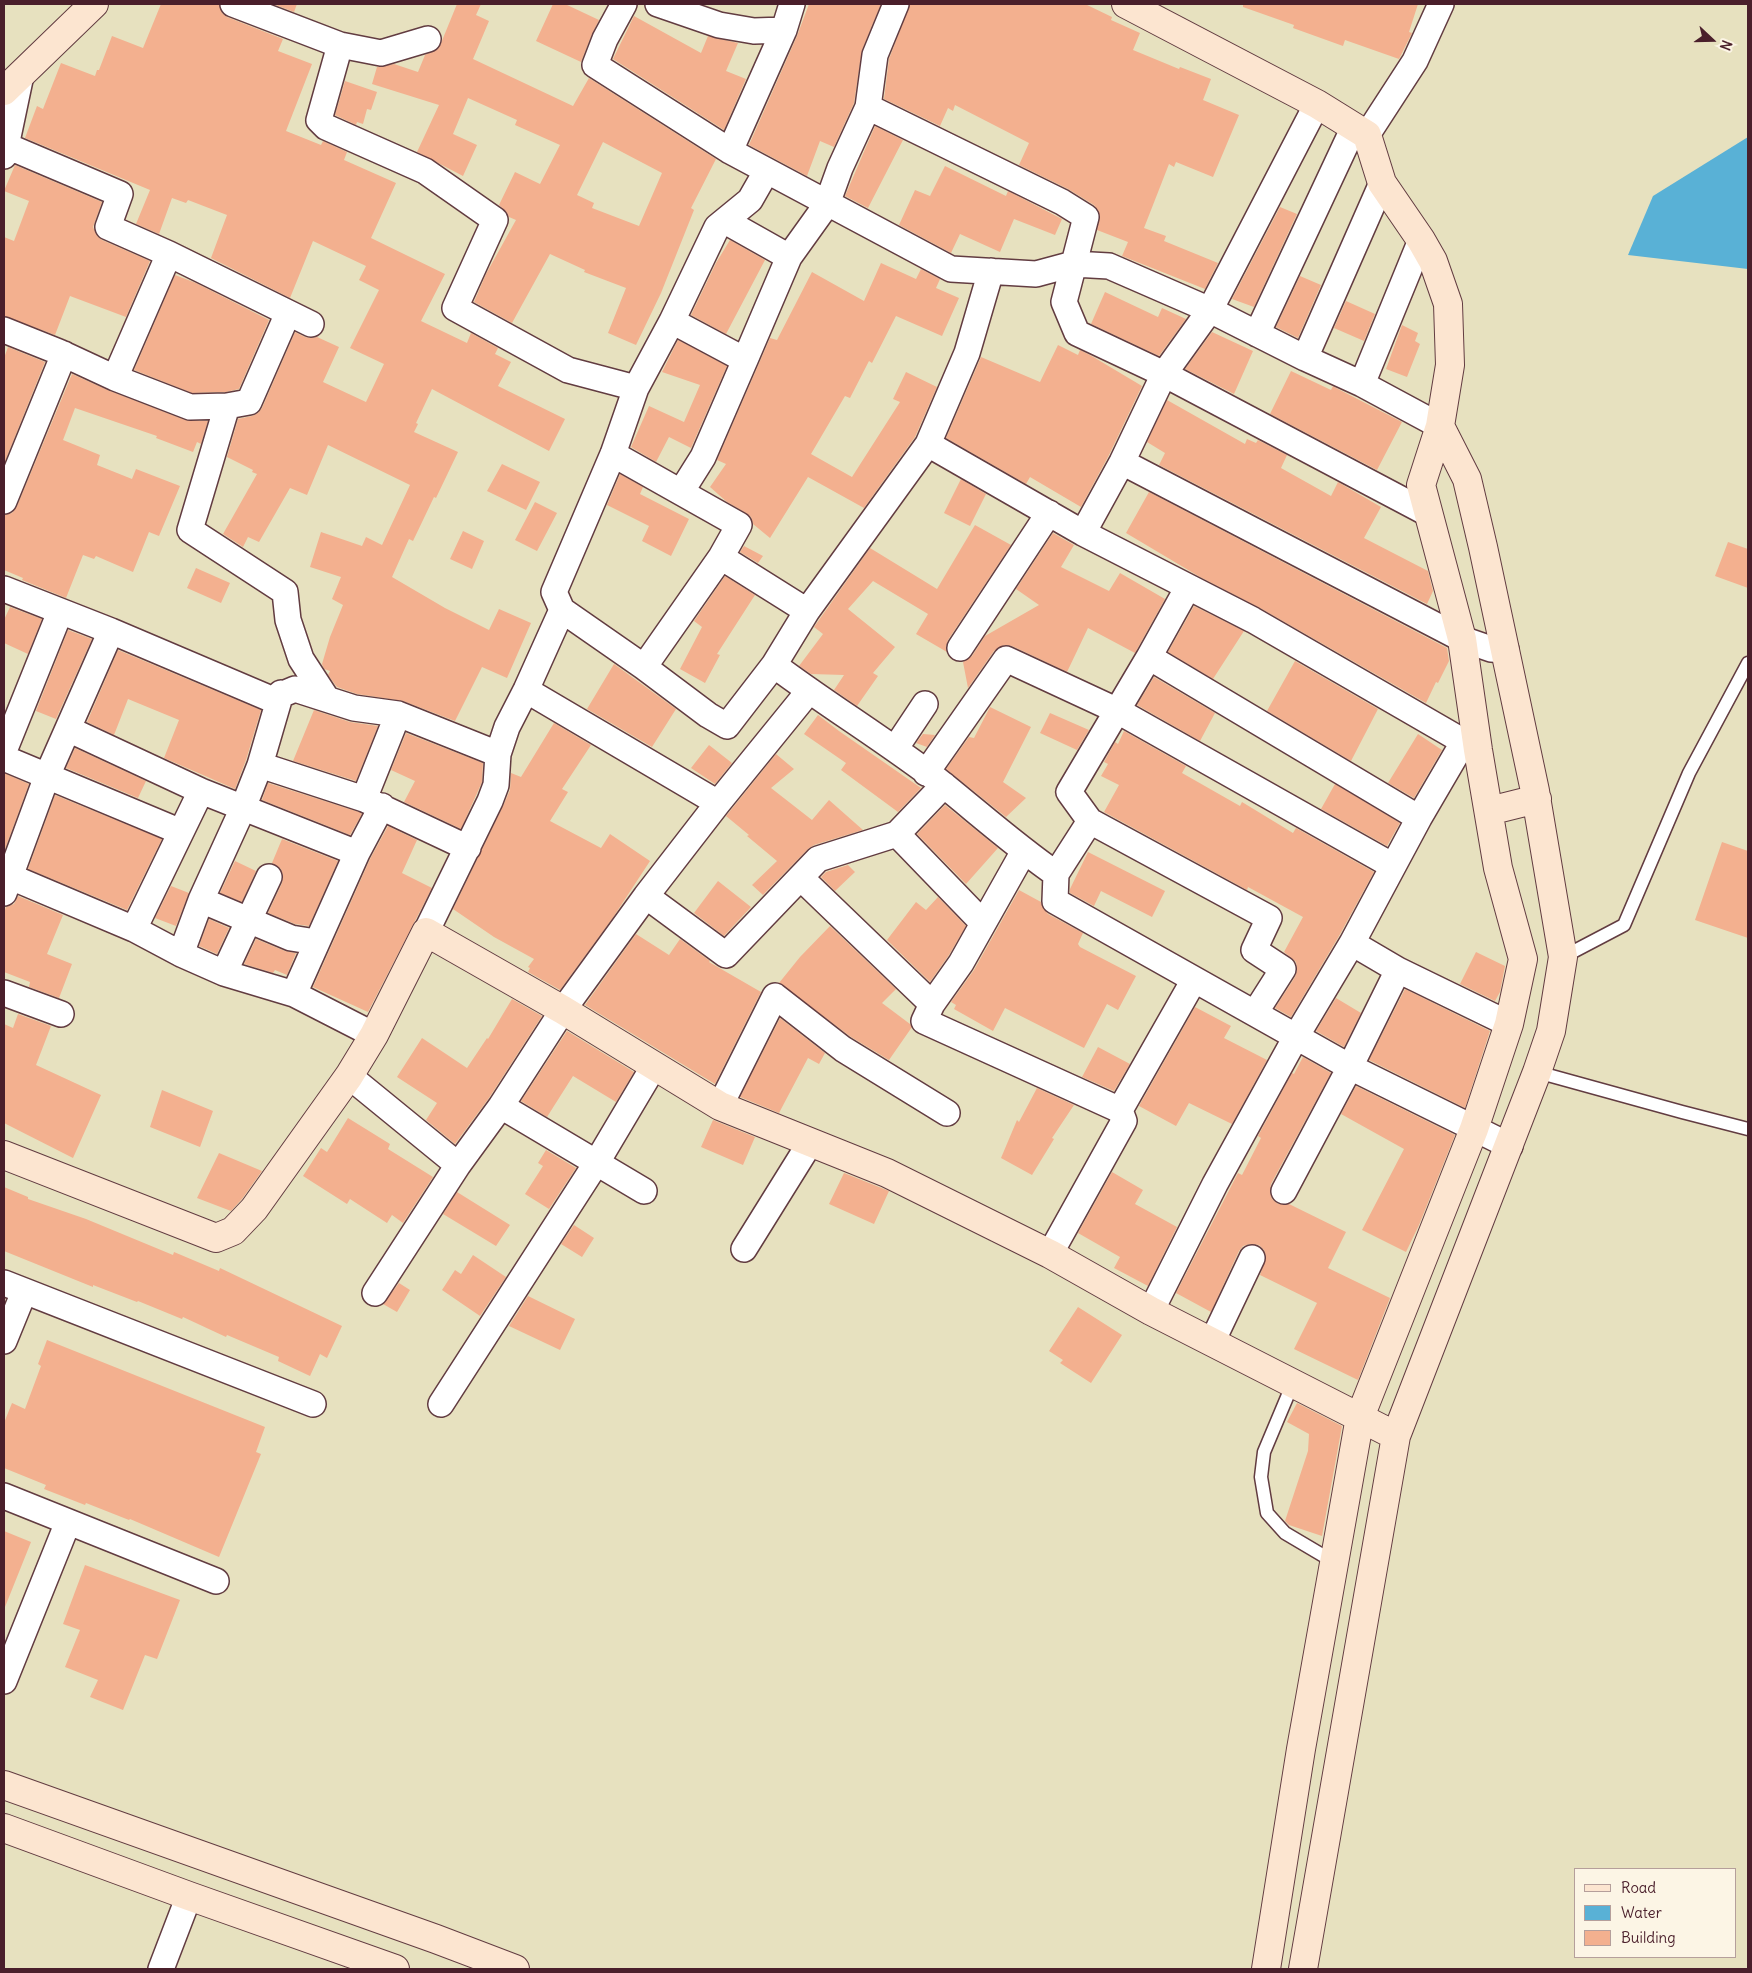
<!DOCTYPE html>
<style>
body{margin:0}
#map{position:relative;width:1752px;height:1973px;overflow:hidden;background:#e7e1bf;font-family:Delius,sans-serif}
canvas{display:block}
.frame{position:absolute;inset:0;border:5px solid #4a1f2b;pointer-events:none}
.legend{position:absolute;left:1574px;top:1868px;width:162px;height:90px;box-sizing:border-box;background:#fcf5e5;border:1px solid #b59f9b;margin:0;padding:6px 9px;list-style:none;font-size:15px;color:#4a1f2b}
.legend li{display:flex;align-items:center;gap:10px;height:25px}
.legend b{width:25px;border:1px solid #b59f9b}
.north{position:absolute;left:1687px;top:15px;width:50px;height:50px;-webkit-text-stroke:4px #fcf5e5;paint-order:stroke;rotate:111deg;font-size:14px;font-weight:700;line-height:20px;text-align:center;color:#4a1f2b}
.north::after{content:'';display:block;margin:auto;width:18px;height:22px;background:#4a1f2b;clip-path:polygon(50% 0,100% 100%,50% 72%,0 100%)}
</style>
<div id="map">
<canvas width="1752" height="1973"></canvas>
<div class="frame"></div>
<ul class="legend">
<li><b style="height:6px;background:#fce5d0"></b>Road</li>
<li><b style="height:14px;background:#59b1d6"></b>Water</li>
<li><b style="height:14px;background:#f3b08f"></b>Building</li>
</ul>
<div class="north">N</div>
</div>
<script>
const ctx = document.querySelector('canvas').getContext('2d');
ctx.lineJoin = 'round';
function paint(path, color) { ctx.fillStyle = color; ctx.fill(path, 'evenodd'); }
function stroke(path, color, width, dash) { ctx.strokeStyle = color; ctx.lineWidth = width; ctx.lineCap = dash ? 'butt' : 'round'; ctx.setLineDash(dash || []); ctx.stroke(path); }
paint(new Path2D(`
 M 1748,137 L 1748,269 L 1628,255 L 1653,196 Z`), '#59b1d6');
paint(new Path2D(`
 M 161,4 L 219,4 L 222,13 L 227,17 L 283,39 L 278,51 L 312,64 L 286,131 L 321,145 L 323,141 L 347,152 L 344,160 L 396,183 L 371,238 L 445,274 L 421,321 L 467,343 L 471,333 L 498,348 L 495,354 L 511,362 L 498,386 L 565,419 L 549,451 L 432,389 L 416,423 L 418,424 L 414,432 L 458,452 L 436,498 L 434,497 L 413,541 L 409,539 L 392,577 L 445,608 L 489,630 L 499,609 L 531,623 L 507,678 L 482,667 L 455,721 L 403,701 L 357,694 L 337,687 L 328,675 L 330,671 L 324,669 L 322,664 L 330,637 L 343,605 L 332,599 L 341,577 L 310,567 L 321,532 L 362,546 L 366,537 L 382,545 L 410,485 L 328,445 L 307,495 L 290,488 L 259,542 L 248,537 L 243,547 L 223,534 L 257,474 L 252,472 L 253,470 L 227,457 L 238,419 L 252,416 L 258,413 L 262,408 L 295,332 L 305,337 L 311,338 L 317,337 L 339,347 L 323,382 L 366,402 L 384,364 L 350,348 L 379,290 L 359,280 L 366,266 L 313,241 L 290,298 L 211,258 L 227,215 L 188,200 L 186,203 L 172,198 L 159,234 L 136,224 L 150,190 L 25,138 L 37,106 L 43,109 L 61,63 L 95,76 L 97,70 L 99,70 L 112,36 L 143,48 Z
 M 273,4 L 297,4 L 294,12 Z
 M 457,4 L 481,4 L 476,15 L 489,21 L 473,59 L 573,106 L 589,78 L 716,159 L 691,208 L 694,210 L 661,293 L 636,345 L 608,333 L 626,288 L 584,272 L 585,270 L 550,254 L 512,323 L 474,302 L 486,274 L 516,220 L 509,217 L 507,213 L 499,205 L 515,172 L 540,184 L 560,145 L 515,125 L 517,120 L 468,98 L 453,134 L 477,145 L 463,176 L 417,152 L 439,105 L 372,84 L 377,67 L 394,64 L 418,72 L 425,55 L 439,48 ZM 603,142 L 662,173 L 639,226 L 592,208 L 594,203 L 577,195 Z
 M 553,4 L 565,4 L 599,20 L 592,34 L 581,62 L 536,41 Z
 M 809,4 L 881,4 L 862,50 L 854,103 L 834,147 L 820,141 L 807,176 L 749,145 L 797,36 Z
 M 910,4 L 1085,4 L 1112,17 L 1111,20 L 1140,33 L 1133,50 L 1179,69 L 1180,67 L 1211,79 L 1203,100 L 1239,115 L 1213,177 L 1176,162 L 1174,167 L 1169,164 L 1144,228 L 1166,236 L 1164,241 L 1218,263 L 1205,289 L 1122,256 L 1128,242 L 1097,230 L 1099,212 L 1094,205 L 1068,189 L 1019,165 L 1029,143 L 955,105 L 953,111 L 948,108 L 940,126 L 884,99 L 889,59 Z
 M 1243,4 L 1418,4 L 1409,32 L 1412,33 L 1399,59 L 1345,40 L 1343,46 L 1293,28 L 1294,25 L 1243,7 Z
 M 634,16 L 701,53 L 708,36 L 738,43 L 726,71 L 746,79 L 724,130 L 613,59 Z
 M 345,81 L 377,92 L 371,110 L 367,109 L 363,124 L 357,122 L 356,125 L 335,115 Z
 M 875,126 L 903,140 L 868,208 L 845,196 Z
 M 15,165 L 102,202 L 93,227 L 97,236 L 102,240 L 150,261 L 126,317 L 70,296 L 55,335 L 4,316 L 4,237 L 14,241 L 29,201 L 4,191 Z
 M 945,166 L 1006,196 L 1008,191 L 1062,219 L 1055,235 L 1014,219 L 1000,252 L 960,234 L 951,253 L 899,225 L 915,190 L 930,196 Z
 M 1280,207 L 1297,214 L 1254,307 L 1232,299 Z
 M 730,240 L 765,260 L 726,334 L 691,315 L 716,263 Z
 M 881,263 L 916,279 L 921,269 L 940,279 L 936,288 L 959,298 L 942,336 L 896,316 L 872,363 L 869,361 L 850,398 L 845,396 L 811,454 L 852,477 L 900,402 L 893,399 L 906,372 L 937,387 L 915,437 L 864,508 L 808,477 L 770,538 L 753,524 L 751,517 L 746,513 L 727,502 L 710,487 L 726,464 L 717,460 L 770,338 L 777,340 L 812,272 L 864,301 Z
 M 175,275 L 196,283 L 269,320 L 239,389 L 226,392 L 192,393 L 134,370 Z
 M 1300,276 L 1321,285 L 1298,338 L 1276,327 Z
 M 1105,292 L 1158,317 L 1162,308 L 1186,319 L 1159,356 L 1091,324 Z
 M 1346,301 L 1375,314 L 1364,341 L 1334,328 Z
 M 1402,325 L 1418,333 L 1415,341 L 1420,344 L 1407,377 L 1386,369 Z
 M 1212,332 L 1253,351 L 1234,394 L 1185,369 Z
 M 678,340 L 727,366 L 691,448 L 669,437 L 656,462 L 631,447 L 649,406 L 684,422 L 700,385 L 662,372 Z
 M 1058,345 L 1078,355 L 1080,350 L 1090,355 L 1142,386 L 1109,455 L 1081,507 L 1030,477 L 1026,484 L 946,438 L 981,357 L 1040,382 Z
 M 8,347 L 45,362 L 4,464 L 4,358 Z
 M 1291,371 L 1331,390 L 1333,386 L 1338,389 L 1402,422 L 1377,470 L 1270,414 Z
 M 72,374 L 110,391 L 185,420 L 208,421 L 201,444 L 197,442 L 193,452 L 156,438 L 157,436 L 75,408 L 63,440 L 100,455 L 97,465 L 132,479 L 136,469 L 180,486 L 159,536 L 149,532 L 133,572 L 96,556 L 94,559 L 83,555 L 66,598 L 22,580 L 23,578 L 4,570 L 4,515 L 12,513 L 17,506 Z
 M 1167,400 L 1245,444 L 1247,439 L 1256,443 L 1258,440 L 1287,455 L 1281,468 L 1331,496 L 1338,482 L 1381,507 L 1364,538 L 1428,571 L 1433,591 L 1427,604 L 1159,465 L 1165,453 L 1147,442 Z
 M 502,464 L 540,482 L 526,510 L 487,491 Z
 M 620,474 L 643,487 L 640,494 L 689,519 L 671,556 L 642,541 L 649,526 L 607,505 Z
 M 961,479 L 986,494 L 970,526 L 944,513 Z
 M 1149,492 L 1447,648 L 1449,661 L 1438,683 L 1436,682 L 1426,703 L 1260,608 L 1200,577 L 1126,533 Z
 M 535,502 L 557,513 L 537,551 L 515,540 Z
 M 975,525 L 1011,545 L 948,640 L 946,647 L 947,652 L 916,634 L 928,614 L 873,581 L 848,609 L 895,647 L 873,673 L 878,676 L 857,706 L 834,690 L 844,675 L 811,674 L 799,666 L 823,634 L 814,627 L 870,548 L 937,589 Z
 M 463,531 L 484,541 L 472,569 L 450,559 Z
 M 1053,533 L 1074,545 L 1061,567 L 1109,591 L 1120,573 L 1165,599 L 1135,653 L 1088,628 L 1067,672 L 1012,646 L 1005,645 L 999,647 L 994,651 L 968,688 L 963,662 L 972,656 L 985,636 L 1039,605 L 1016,589 Z
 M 1728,542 L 1748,549 L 1748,588 L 1715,576 Z
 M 744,546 L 763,556 L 758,563 L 740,552 Z
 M 196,568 L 230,583 L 221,603 L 187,588 Z
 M 725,576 L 755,595 L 717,654 L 720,655 L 705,683 L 680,669 L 702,627 L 694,621 Z
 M 1194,606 L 1244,631 L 1213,679 L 1168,652 Z
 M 10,607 L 42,619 L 28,654 L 4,643 L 4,620 Z
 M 68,630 L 92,639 L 56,719 L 36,711 Z
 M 118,650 L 261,710 L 246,760 L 235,789 L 164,758 L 179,720 L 128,699 L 114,735 L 87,722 Z
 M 1295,661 L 1378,709 L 1351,761 L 1267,711 Z
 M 614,664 L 676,709 L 652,747 L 587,709 Z
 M 1154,677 L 1215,713 L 1200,741 L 1137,705 Z
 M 990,707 L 1031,727 L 1003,782 L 1026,798 L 1006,817 L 946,769 L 969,737 L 974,738 Z
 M 314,710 L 350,722 L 378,726 L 356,781 L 293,761 Z
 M 1050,713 L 1089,730 L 1077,750 L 1040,733 Z
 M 818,715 L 839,731 L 921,788 L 898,812 L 841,770 L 846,763 L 804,734 Z
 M 554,723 L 591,745 L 562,789 L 568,792 L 550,821 L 601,848 L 610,834 L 650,861 L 612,919 L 560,990 L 528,972 L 530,968 L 528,967 L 534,959 L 494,937 L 453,909 L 503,806 L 510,790 L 511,773 L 521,777 Z
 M 1124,731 L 1186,766 L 1182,773 L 1240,806 L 1242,802 L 1293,833 L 1296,828 L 1374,872 L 1339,936 L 1291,1017 L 1275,1008 L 1295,977 L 1297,970 L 1296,962 L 1284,952 L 1303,917 L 1248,887 L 1247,890 L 1104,812 L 1119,785 L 1101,776 L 1108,764 L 1104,762 L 1115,742 L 1118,744 Z
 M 406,733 L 483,763 L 482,782 L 461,829 L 404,802 L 415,781 L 391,770 Z
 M 923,734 L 935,735 L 927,747 L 916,743 Z
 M 1418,734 L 1442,750 L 1414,798 L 1388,783 Z
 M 709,745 L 732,763 L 715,784 L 691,768 Z
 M 75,748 L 146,781 L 138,798 L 66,768 Z
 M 776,754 L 794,769 L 771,788 L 812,820 L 829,800 L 863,830 L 814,845 L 808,849 L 763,895 L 752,885 L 777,861 L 747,836 L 749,835 L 726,816 Z
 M 4,773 L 29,784 L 4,852 Z
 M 268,783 L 359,812 L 362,814 L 350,835 L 262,800 Z
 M 1335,784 L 1400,823 L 1387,846 L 1321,809 Z
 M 55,795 L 162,839 L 127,910 L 28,869 Z
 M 945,805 L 998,848 L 966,884 L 917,834 Z
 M 388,826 L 417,840 L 402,873 L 432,888 L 368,1012 L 313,987 L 370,859 Z
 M 282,839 L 338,861 L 309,926 L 295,924 L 268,913 L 282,883 L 283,876 L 281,869 L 272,863 Z
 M 1722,842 L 1748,851 L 1748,938 L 1695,920 Z
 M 1088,852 L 1165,891 L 1152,917 L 1101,891 L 1094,906 L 1070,893 L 1070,889 Z
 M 235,861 L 256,871 L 242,902 L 220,893 Z
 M 848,865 L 855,872 L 835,891 L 821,877 L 826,872 Z
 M 718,881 L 751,907 L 724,936 L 694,913 Z
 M 171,886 L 189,893 L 176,926 L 155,918 Z
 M 1019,890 L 1041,902 L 1043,908 L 1048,914 L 1083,933 L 1078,944 L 1080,947 L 1136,976 L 1118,1010 L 1107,1004 L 1084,1048 L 1005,1008 L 993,1031 L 954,1009 L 956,1005 L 951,1002 L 974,970 Z
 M 18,896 L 63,915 L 47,954 L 72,964 L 59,998 L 29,987 L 30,982 L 4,972 L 4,913 L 6,907 L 14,904 Z
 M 938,897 L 966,926 L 949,955 L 930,982 L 887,940 L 916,902 L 926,910 Z
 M 209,919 L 229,928 L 217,954 L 199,946 Z
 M 830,926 L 896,989 L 882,1003 L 910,1024 L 912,1027 L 889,1060 L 851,1037 L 779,983 L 800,957 Z
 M 636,934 L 669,955 L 680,939 L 710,961 L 709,962 L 761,992 L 715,1084 L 585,1005 Z
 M 256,939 L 285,951 L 296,953 L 287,975 L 275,970 L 273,973 L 244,964 Z
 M 1476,952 L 1505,966 L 1500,992 L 1495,1001 L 1460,984 Z
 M 1405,989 L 1490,1031 L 1465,1108 L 1369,1060 Z
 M 1336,998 L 1361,1013 L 1344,1047 L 1316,1031 Z
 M 512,999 L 542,1016 L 489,1098 L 455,1144 L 426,1120 L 437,1103 L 397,1077 L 422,1038 L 467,1068 L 487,1038 L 488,1039 Z
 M 1195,1007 L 1231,1026 L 1224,1038 L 1267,1060 L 1232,1124 L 1189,1103 L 1176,1126 L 1139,1106 Z
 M 18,1014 L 51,1026 L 36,1065 L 101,1095 L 73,1158 L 4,1123 L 4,1024 L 13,1028 Z
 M 780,1018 L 825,1053 L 819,1064 L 808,1058 L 779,1113 L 740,1097 Z
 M 567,1031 L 634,1072 L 616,1102 L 573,1076 L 547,1117 L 521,1101 Z
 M 1098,1047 L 1130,1064 L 1114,1091 L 1082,1077 Z
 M 1303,1057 L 1331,1073 L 1271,1184 L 1270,1192 L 1272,1199 L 1278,1204 L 1289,1204 L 1346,1232 L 1328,1268 L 1390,1298 L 1358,1380 L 1294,1349 L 1317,1303 L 1260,1275 L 1266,1257 L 1264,1250 L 1259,1245 L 1250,1244 L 1243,1246 L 1239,1251 L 1211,1312 L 1176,1293 L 1238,1173 L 1242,1175 L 1261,1138 L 1258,1136 L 1292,1073 L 1294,1074 Z
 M 1356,1086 L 1455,1135 L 1419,1225 L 1406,1252 L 1362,1230 L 1404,1149 L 1341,1114 Z
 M 1037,1088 L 1074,1105 L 1052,1138 L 1054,1139 L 1032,1175 L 1001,1158 L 1017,1120 L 1019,1122 Z
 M 162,1090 L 213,1111 L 200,1147 L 150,1127 Z
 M 348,1118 L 390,1144 L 388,1149 L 433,1177 L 403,1223 L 392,1215 L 387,1223 L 350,1199 L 347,1204 L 303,1176 L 321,1148 L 327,1152 Z
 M 713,1120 L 755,1137 L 743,1165 L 701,1147 Z
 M 546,1150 L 576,1168 L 549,1209 L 525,1194 L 543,1166 L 538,1163 Z
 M 219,1153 L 262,1171 L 242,1199 L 231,1211 L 197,1198 Z
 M 1112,1172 L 1143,1190 L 1135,1204 L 1177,1227 L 1148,1286 L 1114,1268 L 1120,1257 L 1078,1233 Z
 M 844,1173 L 889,1191 L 874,1224 L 829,1204 Z
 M 4,1187 L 28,1197 L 28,1199 L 86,1219 L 173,1255 L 174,1252 L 219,1271 L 220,1268 L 342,1326 L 327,1358 L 320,1354 L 310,1376 L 278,1361 L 279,1357 L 227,1335 L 226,1337 L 183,1317 L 182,1319 L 138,1301 L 137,1302 L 93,1285 L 93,1287 L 4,1251 Z
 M 457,1192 L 510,1225 L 496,1246 L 443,1214 Z
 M 574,1225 L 594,1238 L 582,1257 L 561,1244 Z
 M 473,1255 L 506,1277 L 480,1316 L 442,1290 L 455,1270 L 461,1274 Z
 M 399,1283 L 410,1290 L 397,1312 L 383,1304 Z
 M 528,1296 L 575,1319 L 560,1350 L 509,1326 Z
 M 1078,1307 L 1122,1335 L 1091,1383 L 1060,1363 L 1063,1360 L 1049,1351 Z
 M 47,1340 L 265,1427 L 256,1452 L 261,1454 L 219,1557 L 130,1519 L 129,1520 L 86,1503 L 85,1505 L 44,1489 L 46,1485 L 4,1468 L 4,1423 L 12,1403 L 25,1409 L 41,1366 L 38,1364 Z
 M 1297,1403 L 1342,1426 L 1322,1536 L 1289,1525 L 1285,1521 L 1308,1451 L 1309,1434 L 1287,1422 Z
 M 4,1531 L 31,1542 L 5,1607 L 4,1607 Z
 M 85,1565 L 180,1600 L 157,1659 L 145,1655 L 123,1710 L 90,1697 L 98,1680 L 65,1667 L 80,1630 L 63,1624 Z`), '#f3b08f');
const lane = new Path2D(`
 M 1563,957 L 1624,925 L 1689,773 L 1748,663
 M 1537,1072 L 1682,1112 L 1748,1129
 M 1293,1383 L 1264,1452 L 1261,1477 L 1267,1513 L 1285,1533 L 1334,1562`);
const street = new Path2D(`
 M 233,4 L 340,45 L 381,53 L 428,39
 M 624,4 L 605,39 L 595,65 L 730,151 L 951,269 L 1036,274 L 1073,264 L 1109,266 L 1210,310 L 1305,358 L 1362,384 L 1440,426
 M 658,4 L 719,25 L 754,31 L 784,30
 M 340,45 L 319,120 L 326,127 L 425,171 L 495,220 L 455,308 L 568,370 L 636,388
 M 868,107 L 1062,202 L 1086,217 L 1064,302 L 1077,333 L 1164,374 L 1429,514
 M 1367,135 L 1415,61 L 1441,4
 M 7,146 L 120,194 L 108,227 L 169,254 L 311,324
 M 730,151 L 784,30 L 792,4
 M 4,156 L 21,75
 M 766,172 L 750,200 L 717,227 L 672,321 L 636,388 L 613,454 L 554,592 L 562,610 L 644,667 L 708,715 L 727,726 L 774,665 L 807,611 L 928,444 L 967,353 L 991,271
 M 725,221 L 789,257
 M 672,321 L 745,360 L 789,257 L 827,204 L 840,168 L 868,107 L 875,55 L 896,4
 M 4,330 L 59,352 L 115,378 L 190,407 L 227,406 L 249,402 L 288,313
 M 1257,334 L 1354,127
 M 1305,358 L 1382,183
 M 115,378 L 169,254
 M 1362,384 L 1421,240
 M 227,406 L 190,530 L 285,592 L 288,620 L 301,659 L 327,699
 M 928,444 L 1083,533 L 1253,620 L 1478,750
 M 613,454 L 739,525 L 721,557 L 644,667
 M 1122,462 L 1462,639 L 1491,649 L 1506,650
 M 681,492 L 703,457 L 745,360
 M 4,501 L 64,354
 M 1083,533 L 1122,462 L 1164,374 L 1210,310 L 1317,104
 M 721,557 L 807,611
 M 4,589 L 111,631 L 271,699 L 295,689 L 354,708 L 398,714 L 498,754
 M 960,648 L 1049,513
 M 1149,657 L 1188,587
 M 774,665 C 830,707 890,743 945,786 C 982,816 1017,847 1056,874 L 1055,901 L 1350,1067 L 1510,1146
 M 526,690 L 718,803 L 809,691
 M 68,729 L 201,791 L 357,853
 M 895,749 L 925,704
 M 4,751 L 60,612
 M 4,758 L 181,832
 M 260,765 L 364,799 L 468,848
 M 926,773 L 1006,659 L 1118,711 L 1393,866
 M 364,799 L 398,714
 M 1419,818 L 1464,741
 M 1090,821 L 1269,918 L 1254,950 L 1283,969 L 1255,1013
 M 897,834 L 983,923
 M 1024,851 L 961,963 L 932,1004 L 924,1021 L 1120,1110 L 1124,1121 L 1050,1254
 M 4,874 L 134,929 L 181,954 L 224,973 L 294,994 L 374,1035
 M 1056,874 L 1090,821 L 1069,792 L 1149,657 L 1419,818 L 1352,943 L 1297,1035 L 1215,1184 L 1151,1311
 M 801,878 L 932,1004
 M 4,893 L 47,776 L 111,631
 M 646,896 L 726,955 L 818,859 L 897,834 L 944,785
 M 201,900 L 291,938 L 316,942
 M 134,929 L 201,791
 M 426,932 L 490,801 L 496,785 L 498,754 L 507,727 L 526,690 L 562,610
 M 1352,943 L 1398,970 L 1509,1024
 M 181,954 L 201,900 L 243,808 L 260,765 L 281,693
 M 224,973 L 269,877
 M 4,993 L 61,1014
 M 294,994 L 357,853 L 382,806
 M 349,1076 L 458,1165
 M 501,1106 L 563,1010 L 646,896 L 718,803
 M 720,1106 L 775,996 L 843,1049 L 947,1113
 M 1120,1110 L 1194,980
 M 1284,1191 L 1350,1067 L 1398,970
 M 744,1249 L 810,1143
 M 4,1283 L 313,1404
 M 375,1293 L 458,1165 L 501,1106 L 644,1191
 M 4,1341 L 24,1292
 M 1212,1342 L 1252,1258
 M 441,1404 L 597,1162 L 654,1066
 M 4,1496 L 216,1581
 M 4,1681 L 68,1522
 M 161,1969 L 189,1896`);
const secondary = new Path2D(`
 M 1126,4 L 1317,104 L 1367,135 L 1382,183 L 1421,240 L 1433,261 L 1448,304 L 1450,365 L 1440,426 L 1421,485 L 1462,639 L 1478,750 L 1498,868 L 1523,959 L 1509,1024 L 1474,1129 L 1360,1417 L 1301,1749 L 1266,1969
 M 4,91 L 94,4
 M 1489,811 L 1537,799
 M 4,1155 L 216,1238 L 233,1231 L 254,1209 L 349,1076 L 374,1035 L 426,932 L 563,1010 L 720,1106 L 887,1173 L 1050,1254 L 1151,1311 L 1396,1436
 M 4,1785 L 436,1939 L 515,1969
 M 4,1828 L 189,1896 L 395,1969
 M 1303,1969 L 1396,1436 L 1537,1072 L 1551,1031 L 1563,957 L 1535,791 L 1483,547 L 1467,479 L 1440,426`);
stroke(lane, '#623c41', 15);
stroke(street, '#623c41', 28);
stroke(secondary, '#623c41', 30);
stroke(lane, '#fff', 12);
stroke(street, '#fff', 25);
stroke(secondary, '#fce5d0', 28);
</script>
